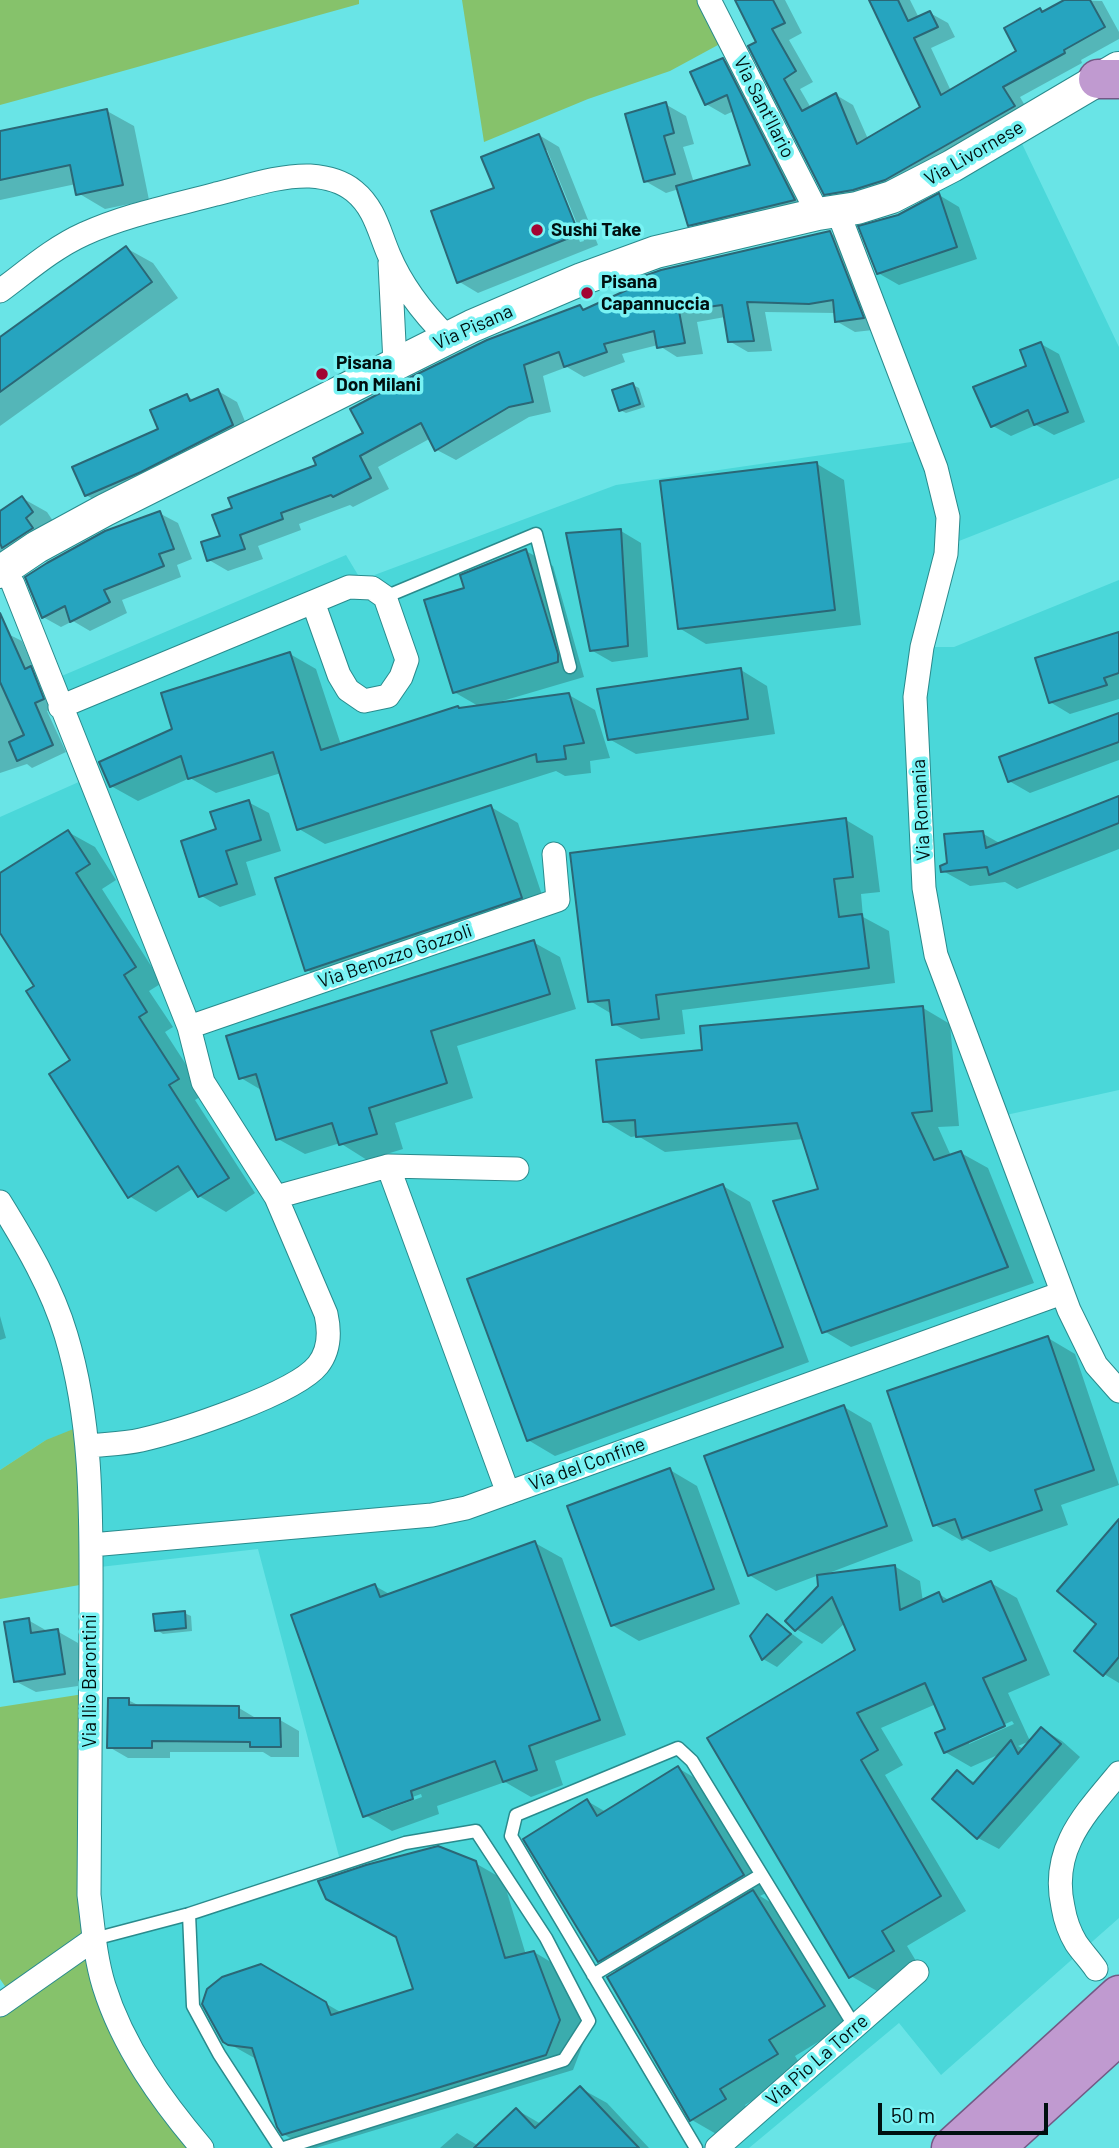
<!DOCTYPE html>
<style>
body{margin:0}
#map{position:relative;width:1119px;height:2148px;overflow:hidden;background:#69e4e6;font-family:Barlow,sans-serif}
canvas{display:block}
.scale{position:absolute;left:878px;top:2103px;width:170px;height:32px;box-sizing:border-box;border:4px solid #001010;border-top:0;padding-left:9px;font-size:21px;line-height:24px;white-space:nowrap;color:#001010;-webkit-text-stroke:5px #78f2f3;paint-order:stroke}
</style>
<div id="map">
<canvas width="1119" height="2148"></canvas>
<div class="scale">50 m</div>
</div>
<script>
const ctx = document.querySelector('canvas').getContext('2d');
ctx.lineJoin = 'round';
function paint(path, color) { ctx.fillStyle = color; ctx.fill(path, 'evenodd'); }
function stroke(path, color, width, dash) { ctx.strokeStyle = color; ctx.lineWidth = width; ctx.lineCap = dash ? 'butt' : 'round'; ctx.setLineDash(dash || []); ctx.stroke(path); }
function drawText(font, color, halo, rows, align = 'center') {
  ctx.font = font + ' Barlow,sans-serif'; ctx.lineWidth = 7; ctx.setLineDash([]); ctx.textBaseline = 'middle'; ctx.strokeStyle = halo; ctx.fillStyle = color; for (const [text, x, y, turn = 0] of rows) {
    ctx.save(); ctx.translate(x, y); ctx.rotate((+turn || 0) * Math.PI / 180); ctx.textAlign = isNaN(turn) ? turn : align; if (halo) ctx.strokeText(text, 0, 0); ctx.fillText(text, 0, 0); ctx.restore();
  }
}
paint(new Path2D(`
 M 1015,129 L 1119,347 L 1119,478 L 959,541 L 946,543 L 923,647 L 954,647 L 1119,580 L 1119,1090 L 997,1117 L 1062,1293 L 1119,1391 L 1119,1918 L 941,2075 L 899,2023 L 749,2148 L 202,2148 L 166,2104 L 94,1939 L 341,1864 L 258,1549 L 91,1568 L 46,1440 L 0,1470 L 0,817 L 81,781 L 57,678 L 346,555 L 361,580 L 616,485 L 925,440 L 868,276 L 900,268 L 957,247 L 938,191 L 936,175 Z`), '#4ad7d9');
paint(new Path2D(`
 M 0,0 L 359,0 L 359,4 C 239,37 120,73 0,105 Z
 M 462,0 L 709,0 L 729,39 L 670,71 L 588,99 L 484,142 Z
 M 86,1424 L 91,1583 L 0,1599 L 0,1470 L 46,1440 Z
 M 90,1693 L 104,1987 L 202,2148 L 0,2148 L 0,2005 L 12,1996 L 0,1979 L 0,1707 Z`), '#86c26b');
paint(new Path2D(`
 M 737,0 L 785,0 L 802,33 L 789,40 L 813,82 L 800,89 L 811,108 L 836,95 L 853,105 L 868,139 L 923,108 L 871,0 L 910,0 L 919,18 L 930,13 L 948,23 L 955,37 L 931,48 L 951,91 L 1019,51 L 1040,10 L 1045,13 L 1067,0 L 1102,1 L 1119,32 L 1119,39 L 1081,60 L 1082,63 L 1020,97 L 1031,116 L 843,204 L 825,193 Z
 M 722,59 L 741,70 L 813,211 L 708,235 L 689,225 L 679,189 L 666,193 L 645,181 L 665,104 L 686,116 L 694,144 L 683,147 L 694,183 L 752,166 L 734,111 L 725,115 L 706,104 Z
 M 107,111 L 134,126 L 149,200 L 105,209 L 78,193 L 76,184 L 0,200 L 0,133 Z
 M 539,135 L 559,147 L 598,245 L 478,293 L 458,281 L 496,190 ZM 543,150 L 547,150 L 584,241 L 580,242 Z
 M 939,195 L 959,207 L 977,259 L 899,285 L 878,273 L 898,216 Z
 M 830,233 L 849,244 L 882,329 L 855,332 L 836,321 L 835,313 L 765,312 L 772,351 L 748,352 L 729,341 L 725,317 L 697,322 L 703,354 L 677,357 L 658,345 L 622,354 L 625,362 L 584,377 L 567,367 L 543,376 L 551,412 L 529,417 L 456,460 L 437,450 L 431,438 L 378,467 L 389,489 L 353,507 L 350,505 L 299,524 L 301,530 L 258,546 L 263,559 L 228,571 L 209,560 L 222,537 L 365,433 L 580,307 L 587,310 Z
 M 126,248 L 153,263 L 178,298 L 0,426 L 0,339 Z
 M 1041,344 L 1059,354 L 1085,422 L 1054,435 L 1036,425 L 1011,436 L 993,426 Z
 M 633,385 L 639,388 L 645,407 L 626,413 L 620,410 Z
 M 218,391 L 237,402 L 251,436 L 105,506 L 86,495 L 161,430 L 187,396 L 195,401 Z
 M 817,464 L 844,480 L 861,625 L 706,644 L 679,628 Z
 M 22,498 L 47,512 L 57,527 L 0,584 L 0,513 Z
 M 159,513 L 178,523 L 192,559 L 177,565 L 181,577 L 122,600 L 127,613 L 90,631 L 73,621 L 61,627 L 43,617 Z
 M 621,531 L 641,543 L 648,657 L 612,662 L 591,650 Z
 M 526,551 L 553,566 L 584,677 L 499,702 L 499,704 L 569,695 L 595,710 L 610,758 L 590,761 L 591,773 L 565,776 L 556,771 L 325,844 L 299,829 L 281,773 L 216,793 L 190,778 L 138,801 L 111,786 L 174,730 L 290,654 L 316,669 L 341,745 L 462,710 L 480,707 L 454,692 L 466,589 Z
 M 8,634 L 22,641 L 35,671 L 44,676 L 56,707 L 47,711 L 66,752 L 32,768 L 27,764 L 0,773 L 0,637 Z
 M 1119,634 L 1119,699 L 1070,714 L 1050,702 Z
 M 741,670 L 767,686 L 775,734 L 636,754 L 609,739 Z
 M 1119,715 L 1119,760 L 1030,793 L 1009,781 Z
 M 1119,797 L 1119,849 L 1017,889 L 1005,882 L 970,886 L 943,871 L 982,833 L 1001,844 Z
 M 248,802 L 269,813 L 281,851 L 246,862 L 256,895 L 220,907 L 200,895 L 218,830 Z
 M 491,807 L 518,823 L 548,913 L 334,985 L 307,970 Z
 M 846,820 L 873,836 L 880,892 L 861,894 L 863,917 L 889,931 L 895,983 L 682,1010 L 685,1034 L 641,1039 L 614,1024 L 612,1014 L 590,1001 Z
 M 68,832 L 95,847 L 116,880 L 102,889 L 162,983 L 149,991 L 173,1027 L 165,1032 L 205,1094 L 195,1100 L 255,1193 L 226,1212 L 199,1196 L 194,1188 L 156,1212 L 129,1196 L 73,1061 L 37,987 L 0,929 L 0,875 Z
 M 533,942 L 560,957 L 576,1009 L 457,1046 L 473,1098 L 395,1123 L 403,1149 L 367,1160 L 340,1143 L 305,1154 L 278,1139 L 263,1091 L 241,1078 Z
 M 923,1008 L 950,1024 L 959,1126 L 938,1127 L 951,1156 L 961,1153 L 988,1168 L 1034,1283 L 851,1347 L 824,1331 L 820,1190 L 804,1139 L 665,1152 L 638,1136 L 631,1137 L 604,1121 L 704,1052 Z
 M 723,1186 L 750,1202 L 809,1362 L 555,1456 L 528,1440 Z
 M 0,1316 L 6,1338 L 0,1340 Z
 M 1048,1338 L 1075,1354 L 1119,1485 L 1061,1505 L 1068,1525 L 990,1552 L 967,1539 L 962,1541 L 935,1525 Z
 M 844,1407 L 871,1423 L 913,1541 L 821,1576 L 894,1566 L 920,1581 L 923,1602 L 939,1594 L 950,1601 L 991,1583 L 1017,1598 L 1050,1675 L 1008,1693 L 1030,1741 L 1018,1746 L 1024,1749 L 1042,1729 L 1062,1741 L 1080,1757 L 999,1849 L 978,1838 L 934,1799 L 957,1773 L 976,1783 L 1002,1753 L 971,1767 L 945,1752 L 947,1730 L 936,1704 L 881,1728 L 903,1765 L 885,1775 L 966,1911 L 907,1946 L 919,1966 L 877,1991 L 851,1976 L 857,1651 L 845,1623 L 822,1644 L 796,1629 L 820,1586 L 819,1575 L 776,1591 L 749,1575 ZM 1012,1721 L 1014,1724 L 969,1744 L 969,1740 Z
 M 670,1470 L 697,1486 L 740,1604 L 639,1641 L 612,1625 Z
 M 1119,1522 L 1119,1683 L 1104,1674 L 1099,1624 Z
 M 535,1543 L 562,1558 L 626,1735 L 555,1761 L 563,1785 L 531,1797 L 505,1782 L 437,1806 L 439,1814 L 392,1831 L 365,1815 L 375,1586 L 391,1595 ZM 421,1794 L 422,1797 L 381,1812 L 381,1808 Z
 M 184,1613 L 191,1616 L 192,1631 L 163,1634 L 157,1630 Z
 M 768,1616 L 803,1642 L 777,1667 L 763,1659 L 752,1636 Z
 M 28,1620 L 49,1632 L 57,1631 L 78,1643 L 85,1685 L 36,1692 L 15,1681 Z
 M 128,1700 L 142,1707 L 239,1708 L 259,1720 L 280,1720 L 299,1731 L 299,1757 L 271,1757 L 263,1752 L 170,1752 L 170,1758 L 128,1758 L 109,1747 Z
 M 678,1768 L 705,1784 L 770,1891 L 760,1896 L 780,1908 L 851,2022 L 795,2056 L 803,2069 L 745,2105 L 752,2115 L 718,2135 L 692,2120 L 618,1972 L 599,1961 L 587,1801 L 606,1812 Z
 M 475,1863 L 503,1879 L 526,1955 L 534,1952 L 561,1968 L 586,2036 L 573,2070 L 316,2148 L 308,2148 L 283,2134 L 258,2060 L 224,2041 L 261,1966 L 342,2013 L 416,1990 L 398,1937 Z
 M 580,2088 L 607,2103 L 649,2148 L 440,2148 L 457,2133 L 479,2146 L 517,2110 L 541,2124 Z`), '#0003');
const building = new Path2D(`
 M 735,0 L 773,0 L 785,23 L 772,29 L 796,71 L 784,79 L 802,111 L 836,93 L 857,144 L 920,107 L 869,0 L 898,0 L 908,21 L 930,11 L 938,27 L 914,38 L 941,95 L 1016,51 L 1004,28 L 1040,8 L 1042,12 L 1064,0 L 1090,0 L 1105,27 L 1064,50 L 1065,53 L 1003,87 L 1015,106 L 885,180 L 853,190 L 824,195 L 748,46 L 756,42 Z
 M 723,58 L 795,200 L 688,226 L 676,186 L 750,165 L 727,95 L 705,105 L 690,72 Z
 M 666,102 L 674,133 L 664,136 L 675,174 L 644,182 L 625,114 Z
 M 107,109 L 123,185 L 76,195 L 70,165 L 0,180 L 0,131 Z
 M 539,134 L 579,234 L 457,283 L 431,211 L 494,188 L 481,157 Z
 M 939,193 L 957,247 L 877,274 L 858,226 L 898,215 Z
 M 830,231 L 864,318 L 835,322 L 833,300 L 809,304 L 747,302 L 754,341 L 728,342 L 722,305 L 679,311 L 685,343 L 657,348 L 654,331 L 604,344 L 607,352 L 564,367 L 559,352 L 524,365 L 533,402 L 509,407 L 435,451 L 421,423 L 360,456 L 371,478 L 333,497 L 331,495 L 281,513 L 283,519 L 240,535 L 245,549 L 207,561 L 201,542 L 220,536 L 212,515 L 232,508 L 228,498 L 316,465 L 313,458 L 363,433 L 350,409 L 399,383 L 487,340 L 580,305 L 583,310 L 629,289 L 627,282 L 661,270 Z
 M 126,246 L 152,282 L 0,392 L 0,337 Z
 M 1041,342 L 1068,412 L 1034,425 L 1028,410 L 991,427 L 973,387 L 1026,366 L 1020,350 Z
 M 633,383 L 640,404 L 619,411 L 612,390 Z
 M 218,389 L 233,425 L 141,472 L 85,496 L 72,467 L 158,429 L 150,410 L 187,394 L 190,401 Z
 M 817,462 L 835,610 L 678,629 L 660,481 Z
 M 22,496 L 33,512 L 26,518 L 33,528 L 2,548 L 0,543 L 0,511 Z
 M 160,511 L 174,549 L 159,554 L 164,566 L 104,590 L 110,602 L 70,622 L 65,606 L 42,618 L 25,577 L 47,563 L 105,531 Z
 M 621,529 L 628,646 L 590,651 L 566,533 Z
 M 526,549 L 558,654 L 558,662 L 453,693 L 424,600 L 464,588 L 460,575 Z
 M 0,613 L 25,669 L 31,666 L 44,699 L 35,703 L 53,745 L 17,761 L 9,742 L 24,735 L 0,682 Z
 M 1119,632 L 1119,673 L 1104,678 L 1107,685 L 1049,703 L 1035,658 Z
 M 290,652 L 321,750 L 458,706 L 459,708 L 569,693 L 584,743 L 564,746 L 566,759 L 537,762 L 536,754 L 297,830 L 273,752 L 188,779 L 181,756 L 110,787 L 99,762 L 172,729 L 161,693 Z
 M 741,668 L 748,719 L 608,740 L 597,689 Z
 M 1119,713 L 1119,742 L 1008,782 L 999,757 Z
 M 1119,796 L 1119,823 L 989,875 L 987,867 L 941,872 L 940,866 L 947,863 L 944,834 L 983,831 L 986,848 Z
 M 249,800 L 261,840 L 226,851 L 237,884 L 199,897 L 181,841 L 216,829 L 210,812 Z
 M 491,805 L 522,898 L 305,971 L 275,878 Z
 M 846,818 L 853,877 L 834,879 L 839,917 L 862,914 L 869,968 L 656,995 L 659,1019 L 612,1025 L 609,1000 L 588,1002 L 570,853 Z
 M 68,830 L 90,864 L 76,873 L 136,967 L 124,975 L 147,1012 L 139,1017 L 179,1079 L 169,1085 L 229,1178 L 198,1197 L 178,1166 L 128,1198 L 49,1074 L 70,1060 L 26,991 L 34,986 L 0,933 L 0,873 Z
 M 534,940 L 550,994 L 431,1031 L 447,1083 L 369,1108 L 377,1134 L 339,1145 L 332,1123 L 276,1140 L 256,1074 L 239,1079 L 226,1036 Z
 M 923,1006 L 932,1111 L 912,1113 L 934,1160 L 961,1151 L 1008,1267 L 822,1333 L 773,1201 L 818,1189 L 797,1123 L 636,1137 L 635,1120 L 603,1122 L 596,1060 L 702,1050 L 700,1026 Z
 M 723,1184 L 783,1347 L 527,1441 L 467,1279 Z
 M 1048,1336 L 1094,1470 L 1035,1490 L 1042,1510 L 962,1538 L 955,1519 L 933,1526 L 887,1391 Z
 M 844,1405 L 887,1526 L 748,1576 L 704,1456 Z
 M 670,1468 L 714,1589 L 611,1626 L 567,1506 Z
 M 1119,1519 L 1119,1657 L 1103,1676 L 1074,1651 L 1096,1624 L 1057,1591 Z
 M 535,1541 L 600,1720 L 529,1746 L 537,1770 L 503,1782 L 495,1761 L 411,1791 L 413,1799 L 363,1817 L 291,1615 L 375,1584 L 380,1597 Z
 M 895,1565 L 900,1610 L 939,1592 L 943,1602 L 991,1581 L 1026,1660 L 983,1678 L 1005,1726 L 944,1753 L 935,1733 L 945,1729 L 925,1683 L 857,1713 L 878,1750 L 861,1760 L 941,1896 L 882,1931 L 894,1951 L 849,1978 L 707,1738 L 855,1650 L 832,1597 L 795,1631 L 785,1621 L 818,1586 L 817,1575 Z
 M 185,1611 L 186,1628 L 155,1631 L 153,1614 Z
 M 767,1614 L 791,1634 L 762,1660 L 750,1636 Z
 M 29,1618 L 31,1633 L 58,1629 L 65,1674 L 14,1682 L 4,1622 Z
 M 108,1698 L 129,1698 L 129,1705 L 239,1706 L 239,1718 L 280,1718 L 281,1747 L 250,1747 L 250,1742 L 152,1741 L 152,1748 L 107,1748 Z
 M 1041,1727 L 1061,1744 L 977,1839 L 932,1799 L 957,1770 L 973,1784 L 1011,1740 L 1018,1754 Z
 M 678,1766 L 744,1875 L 598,1962 L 523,1839 L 587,1799 L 597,1816 Z
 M 438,1846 L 476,1861 L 505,1958 L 534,1951 L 560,2020 L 546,2055 L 282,2135 L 277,2127 L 252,2048 L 228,2045 L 223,2042 L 202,2004 L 207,1989 L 222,1977 L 261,1964 L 326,2002 L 331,2015 L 413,1989 L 396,1937 L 326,1899 L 318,1881 L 366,1865 Z
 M 753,1890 L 825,2006 L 769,2040 L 778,2054 L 720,2089 L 726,2099 L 690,2121 L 607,1977 Z
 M 580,2086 L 639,2148 L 474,2148 L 516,2108 L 535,2128 Z`);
paint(building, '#26a4bf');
stroke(building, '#2b6776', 2);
const service = new Path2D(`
 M 385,597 L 536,534 L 570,667
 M 189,1914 L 193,2006 L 219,2054 L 280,2148
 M 94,1939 L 189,1914 L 405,1843 L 476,1831 L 546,1938 L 589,2021 L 564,2060 L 284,2148
 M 593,1975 L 761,1875
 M 696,2148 L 511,1836 L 516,1815 L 678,1748 L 692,1761 L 855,2027`);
const minor = new Path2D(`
 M 709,0 L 818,214
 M 838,212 L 936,468 L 948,517 L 946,554 L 922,647 L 915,697 L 924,888 L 936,955 L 1069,1310 L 1096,1365 L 1119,1391
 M 390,263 L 395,363
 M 0,291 C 27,271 53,248 84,234 C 126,215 171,206 216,194 C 245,187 279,175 310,176 C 325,177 342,181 354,191 C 375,208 379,232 389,255 C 402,286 424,314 447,337
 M 13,584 L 189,1027 L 203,1082 L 276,1197 L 326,1314 C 330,1332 330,1350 318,1365 C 295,1394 180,1431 141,1440 C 124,1444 106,1444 88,1446
 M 60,707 L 349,587 L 372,588 L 385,597 L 407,660 L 401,677 L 388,696 L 364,701 L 348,690 L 339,675 L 313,602
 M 189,1027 L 558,900 L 554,854
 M 388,1166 L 517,1169
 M 276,1197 L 388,1166 L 508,1493
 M 0,1202 C 26,1244 52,1288 66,1335 C 94,1427 91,1524 91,1619 C 90,1711 90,1803 89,1895 C 93,1926 95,1957 104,1986 C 123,2047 162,2101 202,2148
 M 91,1545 L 432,1515 L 466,1508 L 1062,1293
 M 1096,1969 C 1090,1960 1082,1952 1076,1943 C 1070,1933 1065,1919 1063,1907 C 1050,1849 1085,1814 1119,1773
 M 0,2005 L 94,1939
 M 717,2148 L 917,1972`);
const secondary = new Path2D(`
 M 0,572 L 37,547 L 105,510 L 472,326 L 582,279 L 656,252 L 818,214 L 857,208 L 892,197 L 952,166 L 1118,68`);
const trunk = new Path2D(`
 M 1098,79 L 1119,79
 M 951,2148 L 1119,1995
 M 995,2148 L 1119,2035`);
stroke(service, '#298b8d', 15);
stroke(minor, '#298b8d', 25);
stroke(secondary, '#298b8d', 34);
stroke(trunk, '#735985', 41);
stroke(service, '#fff', 12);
stroke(minor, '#fff', 23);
stroke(secondary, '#fff', 32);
stroke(trunk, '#c09ad0', 38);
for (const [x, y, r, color] of [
 [537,230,7,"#a30432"],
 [587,293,7,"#a30432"],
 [322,374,7,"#a30432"]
]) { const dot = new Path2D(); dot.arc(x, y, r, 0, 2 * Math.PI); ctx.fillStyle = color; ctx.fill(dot); stroke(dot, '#78f2f3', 2.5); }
drawText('19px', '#001010', '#78f2f3', [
 ["Via Sant'Ilario",764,107,63],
 ["Via Livornese",974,153,-30],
 ["Via Pisana",473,327,-24],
 ["Via Romania",921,810,-93],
 ["Via Benozzo Gozzoli",395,956,-19],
 ["Via del Confine",587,1464,-20],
 ["Via Ilio Barontini",90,1681,-90],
 ["Via Pio La Torre",817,2060,-41]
]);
drawText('bold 19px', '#001010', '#78f2f3', [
 ["Sushi Take",551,230],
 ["Pisana",601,282],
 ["Capannuccia",601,304],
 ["Pisana",336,363],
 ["Don Milani",336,385]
], 'left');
</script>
